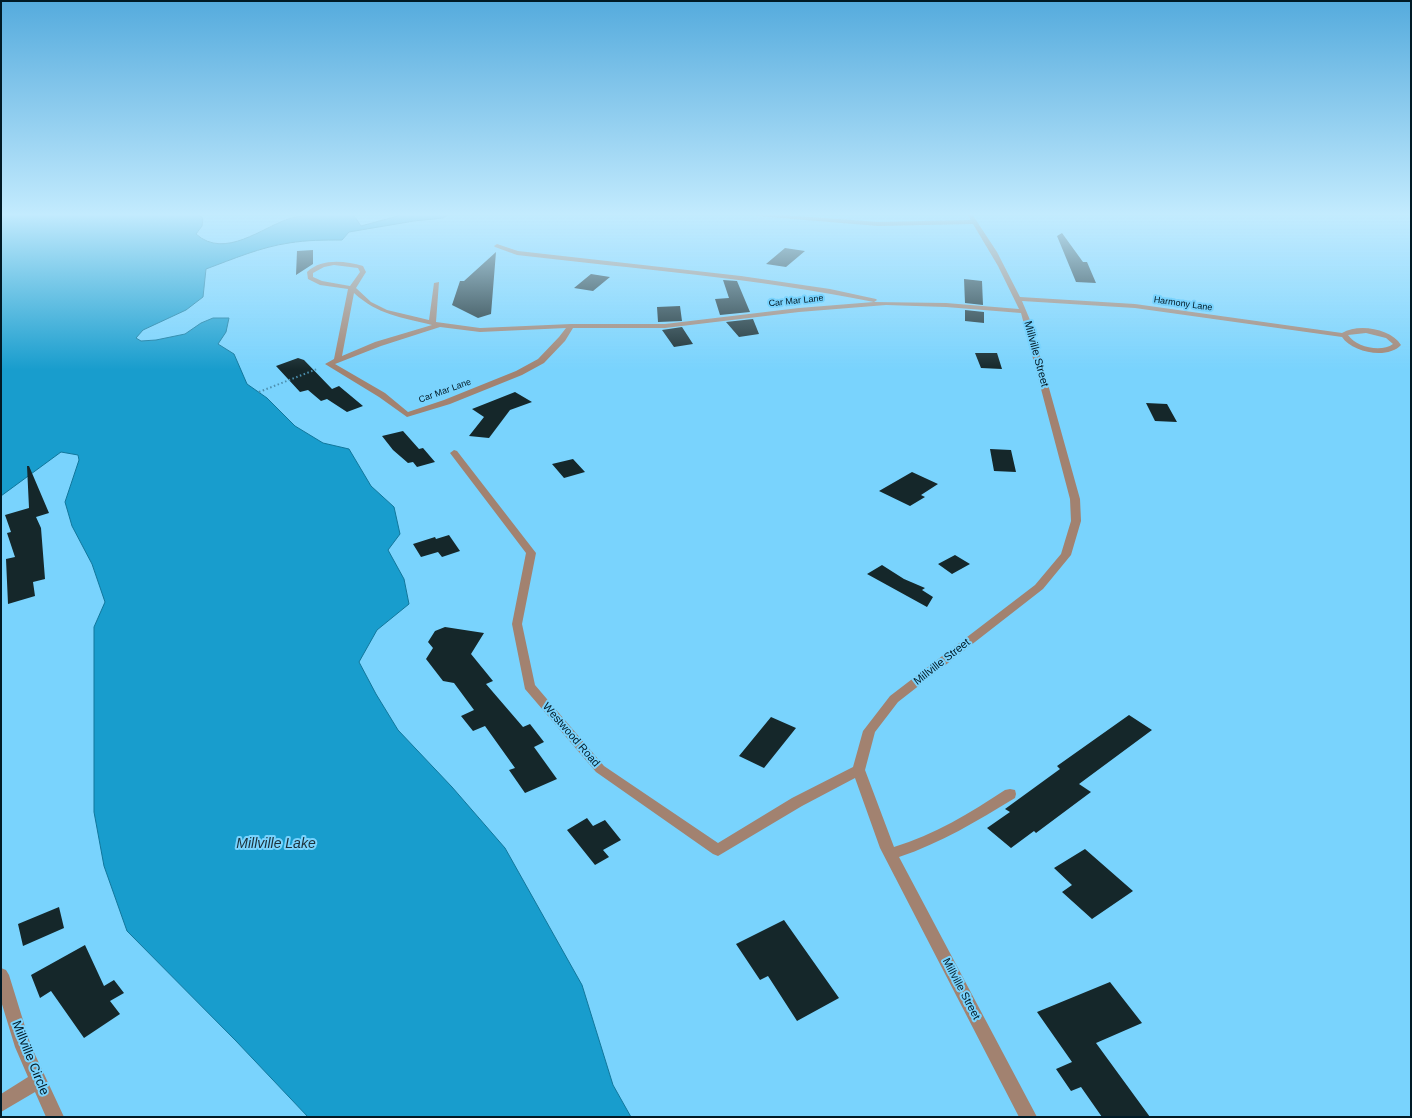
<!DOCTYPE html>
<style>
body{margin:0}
#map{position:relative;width:1412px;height:1118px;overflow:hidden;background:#79d3fd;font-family:Arial,sans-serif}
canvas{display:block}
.frame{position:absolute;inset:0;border:2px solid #001a26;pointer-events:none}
</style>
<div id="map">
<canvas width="1412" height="1118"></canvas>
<div class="frame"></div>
</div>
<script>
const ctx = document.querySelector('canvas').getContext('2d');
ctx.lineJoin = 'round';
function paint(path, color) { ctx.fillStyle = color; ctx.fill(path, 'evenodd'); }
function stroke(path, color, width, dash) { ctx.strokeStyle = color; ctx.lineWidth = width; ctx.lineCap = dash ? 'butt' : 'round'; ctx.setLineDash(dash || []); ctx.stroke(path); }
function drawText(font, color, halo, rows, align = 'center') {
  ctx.font = font + ' Arial,sans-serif'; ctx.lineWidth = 4; ctx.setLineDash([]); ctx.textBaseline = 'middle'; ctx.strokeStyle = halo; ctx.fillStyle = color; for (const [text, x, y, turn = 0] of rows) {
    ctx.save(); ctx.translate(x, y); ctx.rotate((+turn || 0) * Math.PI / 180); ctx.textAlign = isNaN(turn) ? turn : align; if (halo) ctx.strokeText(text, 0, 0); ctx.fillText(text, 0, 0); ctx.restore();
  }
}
const water = new Path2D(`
 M 1,214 L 197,214 L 203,218 L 202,226 L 196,234 C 225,260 262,227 291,218 C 311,213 332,214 353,214 L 361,226 L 394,217 L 401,214 L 448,215 L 443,218 L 414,221 L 349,232 L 342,240 C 324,240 307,240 289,243 C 261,247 233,259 206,269 L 203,297 L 186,310 L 143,330 L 136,338 L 141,341 L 156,340 L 185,334 L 201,323 L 213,318 L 229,318 L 226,332 L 218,344 L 234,354 L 247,384 L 267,398 L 295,426 L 323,443 L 349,449 L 371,486 L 394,507 L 400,534 L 388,550 L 404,579 L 409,604 L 377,630 L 359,662 L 376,694 L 398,730 L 452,787 L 505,848 L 582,985 L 613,1085 L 631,1117 L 308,1117 L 236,1041 L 127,931 L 104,866 L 94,812 L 94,627 L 105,602 L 92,564 L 72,526 L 65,502 L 79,460 L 78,455 L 61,452 L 1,496 Z`);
paint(water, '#189dcd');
stroke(water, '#11769b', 1);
paint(new Path2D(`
 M 1062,233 L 1083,262 L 1087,262 L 1096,283 L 1076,282 L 1057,236 Z
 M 785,248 L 805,251 L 786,267 L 766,264 Z
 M 313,250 L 313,264 L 296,275 L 297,251 Z
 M 496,252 L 491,314 L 478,318 L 452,305 L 460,281 L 464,281 Z
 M 591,274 L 610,277 L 593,291 L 574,288 Z
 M 964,279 L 982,281 L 983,305 L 965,303 Z
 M 723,280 L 737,281 L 750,312 L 720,315 L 715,299 L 729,298 Z
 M 680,306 L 682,321 L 658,322 L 657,307 Z
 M 965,310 L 984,312 L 984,323 L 965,321 Z
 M 753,319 L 759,334 L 739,337 L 726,322 Z
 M 682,327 L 693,344 L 674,347 L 662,330 Z
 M 975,353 L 997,353 L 1002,369 L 981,368 Z
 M 298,358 L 304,360 L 332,389 L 339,386 L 363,406 L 347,412 L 327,399 L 321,401 L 308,390 L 300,392 L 276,366 Z
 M 515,392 L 532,402 L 510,410 L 489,438 L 469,436 L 484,417 L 472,409 Z
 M 1146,403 L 1167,404 L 1177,422 L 1155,421 Z
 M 403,431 L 419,449 L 423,448 L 435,462 L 417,467 L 413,462 L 408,463 L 393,450 L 382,436 Z
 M 990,449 L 1011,450 L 1016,472 L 994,471 Z
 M 573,459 L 585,472 L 564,478 L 552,464 Z
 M 27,466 L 29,466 L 49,513 L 36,517 L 41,528 L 45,579 L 33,582 L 35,596 L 8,604 L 6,559 L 15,557 L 7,533 L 11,532 L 5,515 L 29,508 Z
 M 912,472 L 938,484 L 921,495 L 925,497 L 910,506 L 879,491 Z
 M 449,535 L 460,551 L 442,557 L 438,552 L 421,557 L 413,544 L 435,537 L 436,539 Z
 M 955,555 L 970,564 L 952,574 L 938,564 Z
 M 882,565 L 904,579 L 925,588 L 922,590 L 933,597 L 927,607 L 867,574 Z
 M 445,627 L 484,633 L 471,654 L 493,681 L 486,684 L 523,727 L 530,724 L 544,742 L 534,747 L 557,779 L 525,793 L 509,770 L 515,768 L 485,726 L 473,731 L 461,716 L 474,710 L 454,683 L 443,681 L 426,659 L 433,648 L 428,642 L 435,631 Z
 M 1129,715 L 1152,730 L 1079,784 L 1091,792 L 1036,833 L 1034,831 L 1011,848 L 987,828 L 1010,812 L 1005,809 L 1060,769 L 1057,766 Z
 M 771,717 L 796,728 L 764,768 L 739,756 Z
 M 587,818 L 593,826 L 605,820 L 621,840 L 603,850 L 609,857 L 595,865 L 567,830 Z
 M 1085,849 L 1133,891 L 1092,919 L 1062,892 L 1072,885 L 1054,868 Z
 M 59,907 L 64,928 L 23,946 L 18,924 Z
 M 784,920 L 839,998 L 797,1021 L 768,976 L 760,980 L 736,944 Z
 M 85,945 L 104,986 L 114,980 L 124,993 L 110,1001 L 120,1014 L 84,1038 L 51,991 L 40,998 L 31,975 Z
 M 1110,982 L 1142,1023 L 1096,1043 L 1150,1117 L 1102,1117 L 1081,1087 L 1071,1091 L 1056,1069 L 1072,1062 L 1037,1012 Z`), '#15272a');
stroke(new Path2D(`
 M 259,392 L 317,369`), '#4d8fae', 2, [1.5, 2.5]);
paint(new Path2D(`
 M 754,214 L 772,214 L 878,222 L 971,220 L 967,214 L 972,214 L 997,252 L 1020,297 L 1135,304 L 1342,333 C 1359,323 1391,329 1401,345 C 1387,360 1352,352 1342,337 L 1135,308 L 1022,301 L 1030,320 L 1080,499 L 1081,521 L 1071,555 L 1043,589 L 898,702 L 875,732 L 865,770 L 894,847 C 934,835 970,813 1005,790 L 1010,789 L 1015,790 L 1016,794 L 1015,798 C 977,821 941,843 899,857 L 1037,1117 L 1019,1117 L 880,848 L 855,778 L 802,806 L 718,856 L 713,854 L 596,772 L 525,689 L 512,624 L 526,553 L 450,453 L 454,450 L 457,451 L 536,553 L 522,624 L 535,685 L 604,766 L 718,843 L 792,798 L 853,767 L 863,731 L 890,696 L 1035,585 L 1061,554 L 1071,521 L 1070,499 L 1021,313 L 946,307 L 886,305 L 799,312 L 665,328 L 573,328 L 565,341 L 544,363 L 522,375 L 450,404 L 407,417 L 379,397 L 325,364 L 334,359 L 348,289 L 320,285 L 308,279 L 307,272 C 322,258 345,261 363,266 L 366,272 L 356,288 L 371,302 L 387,310 L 429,320 L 434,283 L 439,282 L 436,322 L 480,328 L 571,324 L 665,324 L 799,308 L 874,302 C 756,278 636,269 517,255 L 495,247 L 494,246 L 497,244 L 518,251 L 741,276 L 830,289 L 876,299 L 877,300 L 874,302 L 946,303 L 1019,309 L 998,266 L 973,224 L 878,226 L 757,216 ZM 334,265 L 358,268 L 360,272 L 350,286 L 322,281 L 313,277 L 313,273 L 324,267 ZM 354,293 C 378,315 401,317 432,325 L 375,342 L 342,356 ZM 440,327 L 480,332 L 566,328 L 559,337 L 538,359 L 516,371 L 444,400 L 408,412 L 385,393 L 335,364 L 381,346 ZM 1366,333 L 1386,338 L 1393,344 C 1381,353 1356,347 1348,335 Z
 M 1,968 L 6,970 L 9,975 L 31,1046 L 64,1117 L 46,1117 L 35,1092 L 1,1112 L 1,1094 L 28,1077 L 15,1047 L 1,1001 Z`), '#a28270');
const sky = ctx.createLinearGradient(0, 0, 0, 370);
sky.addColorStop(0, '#55abdd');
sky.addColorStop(0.58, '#c3ebfe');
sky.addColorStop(1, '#c3ebfe00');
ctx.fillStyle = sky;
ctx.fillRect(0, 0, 1412, 370);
drawText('9px', '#001a26', '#79d3fd', [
 ["Car Mar Lane",796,301,-6],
 ["Harmony Lane",1183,304,8],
 ["Car Mar Lane",445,391,-20]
]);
drawText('11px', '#001a26', '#79d3fd', [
 ["Millville Street",1036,354,75],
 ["Millville Street",942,662,-38],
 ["Westwood Road",571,735,49],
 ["Millville Street",961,989,62]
]);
drawText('13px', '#001a26', '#79d3fd', [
 ["Millville Circle",30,1058,68]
]);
drawText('italic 14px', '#1c3039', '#79d3fd', [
 ["Millville Lake",276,844]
]);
</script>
